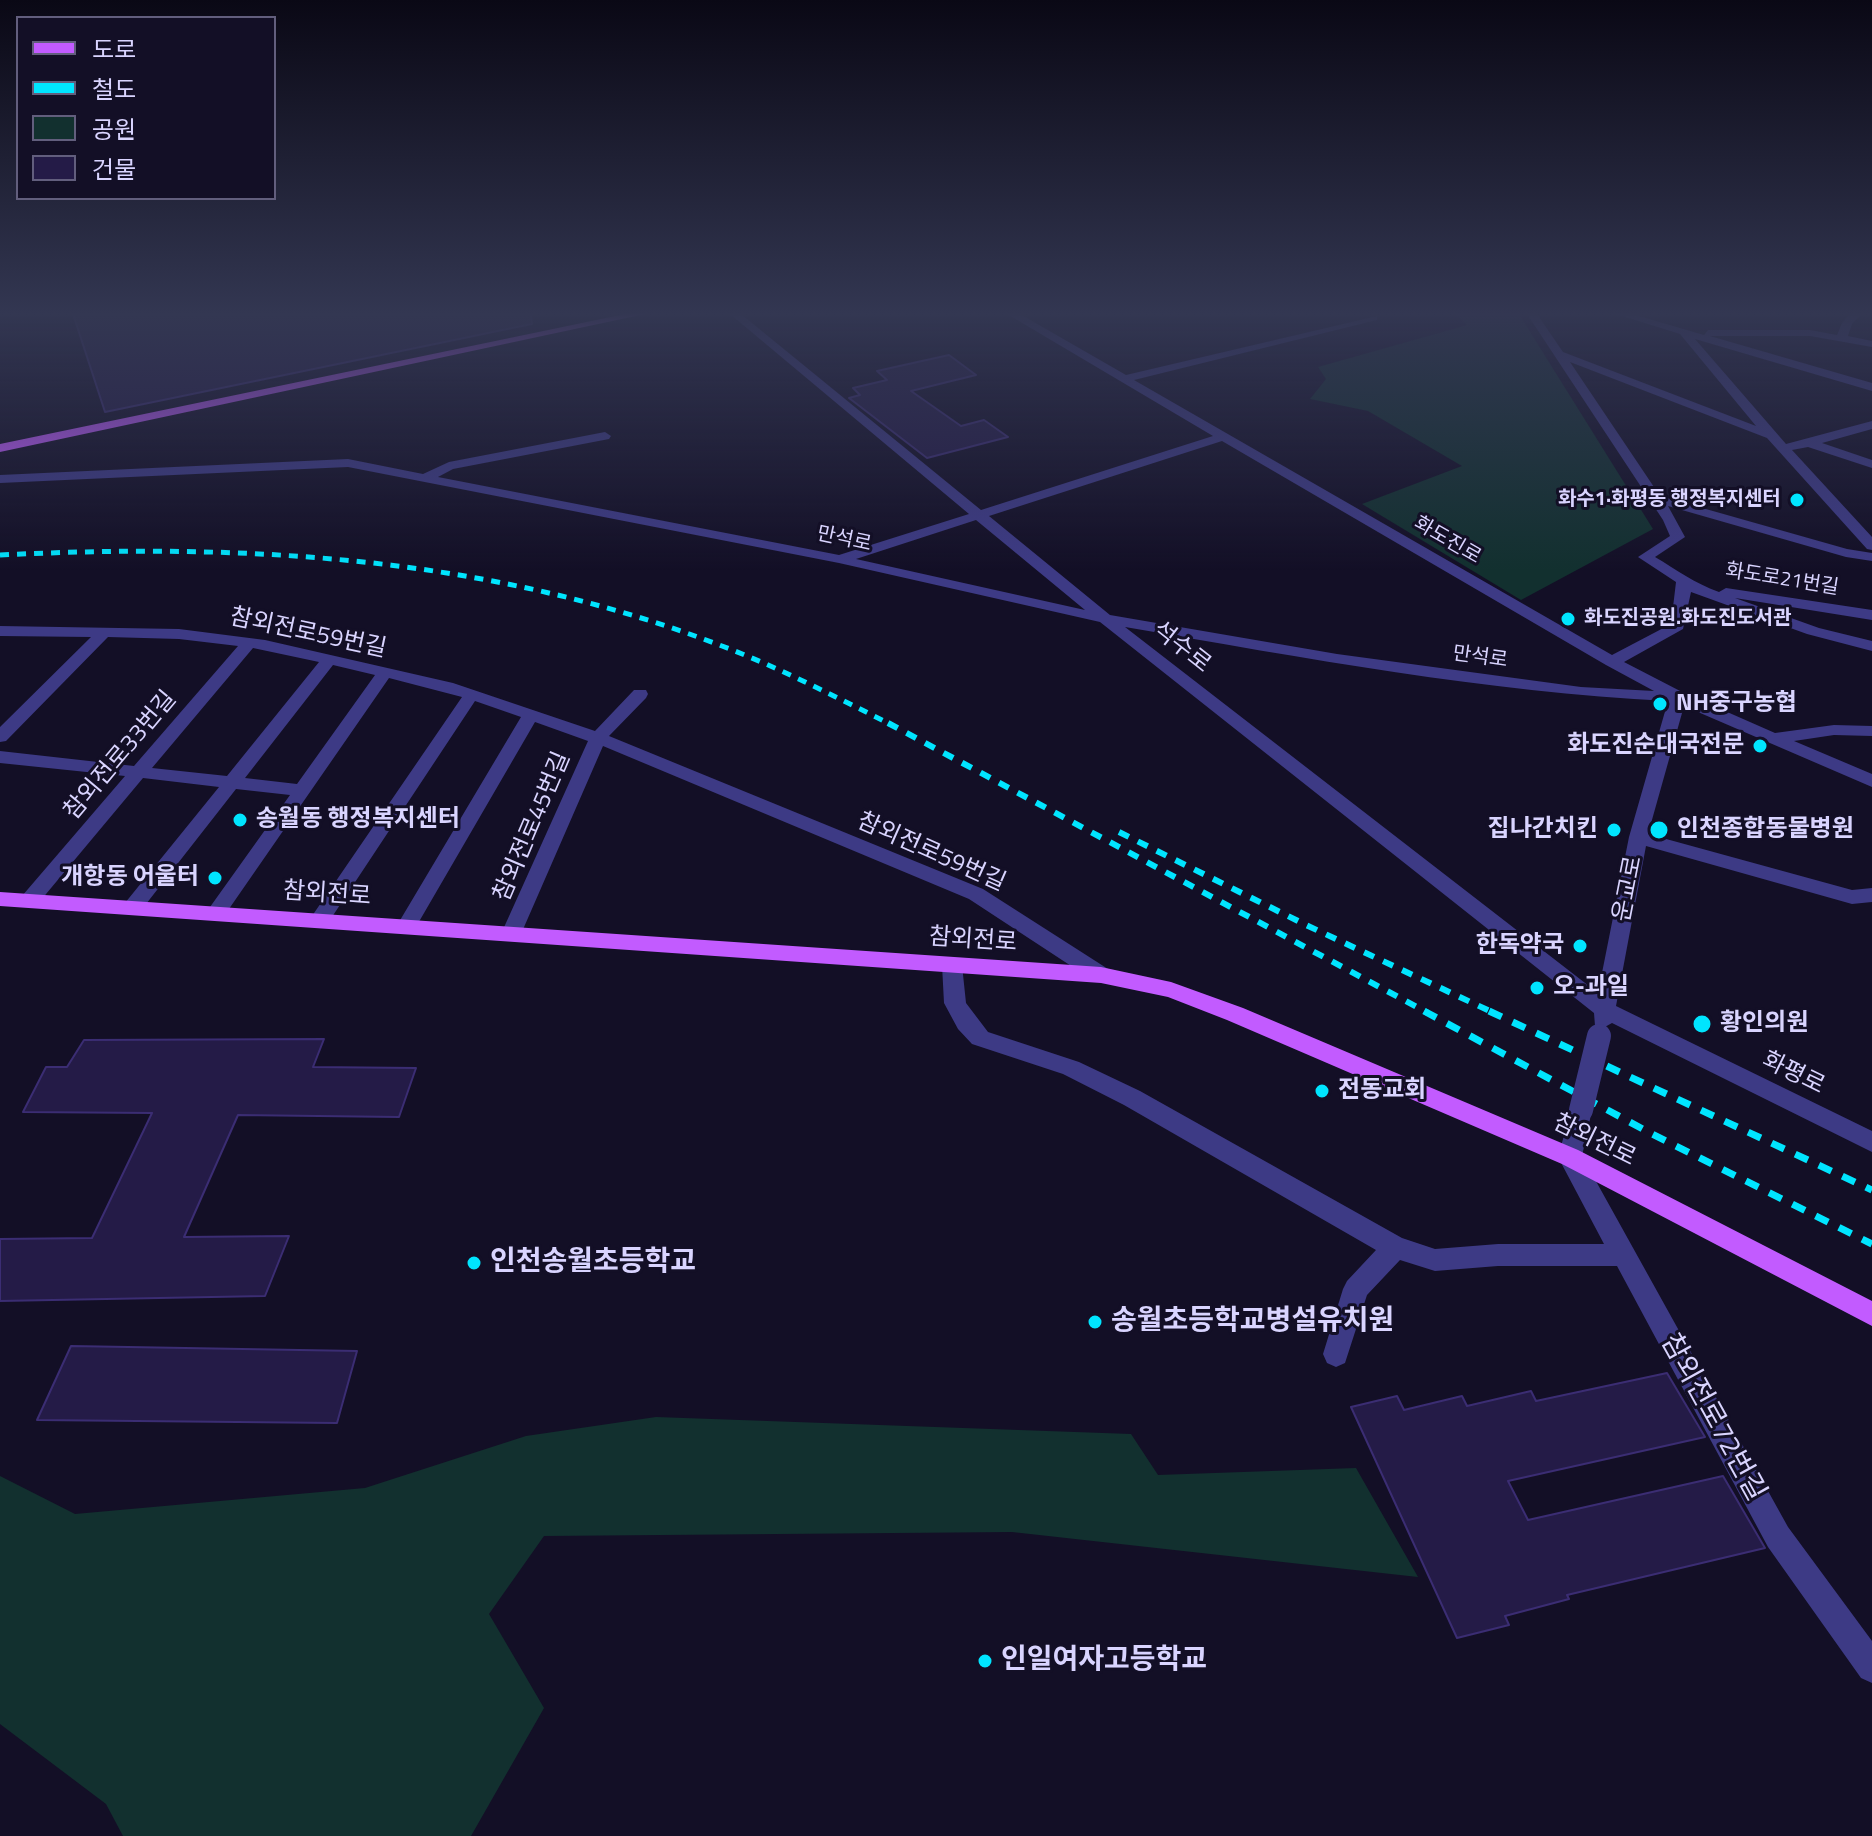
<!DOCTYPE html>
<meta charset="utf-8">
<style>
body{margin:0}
#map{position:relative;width:1872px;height:1836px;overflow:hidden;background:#130f26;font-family:"Titillium Web","Noto Sans KR",sans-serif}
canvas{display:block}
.legend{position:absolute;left:16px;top:16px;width:260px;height:184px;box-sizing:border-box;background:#130f26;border:2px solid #625e7d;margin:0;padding:10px 14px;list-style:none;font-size:24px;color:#d9d4ff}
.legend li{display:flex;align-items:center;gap:16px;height:40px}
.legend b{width:40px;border:2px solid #625e7d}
</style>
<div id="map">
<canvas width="1872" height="1836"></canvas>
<ul class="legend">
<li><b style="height:10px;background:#c25bff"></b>도로</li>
<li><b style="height:10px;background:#00e5ff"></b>철도</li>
<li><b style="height:22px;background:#12302f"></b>공원</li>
<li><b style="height:22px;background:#241b47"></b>건물</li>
</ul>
</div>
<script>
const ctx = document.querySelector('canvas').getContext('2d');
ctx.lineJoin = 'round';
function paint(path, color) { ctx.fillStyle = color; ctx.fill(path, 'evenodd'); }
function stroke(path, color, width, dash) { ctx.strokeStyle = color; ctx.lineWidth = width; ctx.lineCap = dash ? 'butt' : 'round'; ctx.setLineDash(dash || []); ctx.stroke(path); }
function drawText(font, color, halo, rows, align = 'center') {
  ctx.font = font + ' "Titillium Web","Noto Sans KR",sans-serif'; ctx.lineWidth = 6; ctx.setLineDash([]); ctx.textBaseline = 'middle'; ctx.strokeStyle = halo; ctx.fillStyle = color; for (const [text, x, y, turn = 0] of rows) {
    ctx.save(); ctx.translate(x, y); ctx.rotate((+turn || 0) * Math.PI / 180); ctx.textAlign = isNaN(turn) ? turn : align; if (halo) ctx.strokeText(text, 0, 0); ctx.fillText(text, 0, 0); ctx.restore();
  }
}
paint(new Path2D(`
 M 1456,314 L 1519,314 L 1653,529 L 1521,600 L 1362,504 L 1462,466 L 1368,411 L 1310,399 L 1326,379 L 1318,367 L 1467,325 Z
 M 656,1417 L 1131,1434 L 1158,1475 L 1356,1468 L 1418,1577 L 1012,1532 L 544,1536 L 489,1614 L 544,1708 L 471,1836 L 123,1836 L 106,1804 L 0,1724 L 0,1476 L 75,1514 L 365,1488 L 526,1436 Z`), '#12302f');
const building = new Path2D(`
 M 73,314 L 531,314 L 532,324 L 105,412 Z
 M 949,355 L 976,375 L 911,391 L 961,426 L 984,420 L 1008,437 L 927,458 L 849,398 L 860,395 L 853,388 L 887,380 L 877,371 Z
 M 324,1039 L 313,1067 L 416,1068 L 399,1117 L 238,1115 L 184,1237 L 289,1236 L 265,1296 L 0,1301 L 0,1239 L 92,1238 L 152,1113 L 23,1112 L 46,1067 L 67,1067 L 84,1040 Z
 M 71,1346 L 357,1351 L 337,1423 L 37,1420 Z
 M 1667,1373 L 1705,1437 L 1508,1481 L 1528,1520 L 1723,1476 L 1765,1548 L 1567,1595 L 1569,1599 L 1505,1616 L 1509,1625 L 1457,1638 L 1351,1407 L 1397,1396 L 1404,1410 L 1462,1396 L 1467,1406 L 1531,1391 L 1536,1401 Z`);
paint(building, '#241b47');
stroke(building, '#3b2d73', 2);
paint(new Path2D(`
 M 730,314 L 741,314 L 981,510 L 1213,436 L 1007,314 L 1020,314 L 1126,375 L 1377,316 L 1377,320 L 1134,380 L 1612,655 L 1671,624 L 1676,582 L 1638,557 L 1670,536 L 1663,520 L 1527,314 L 1537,314 L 1563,352 L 1756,426 L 1680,334 L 1616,314 L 1632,314 L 1704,335 L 1708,330 L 1810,330 L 1837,335 L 1842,323 L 1850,314 L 1861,314 L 1852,324 L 1848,336 L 1872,341 L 1872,347 L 1810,336 L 1710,336 L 1872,383 L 1872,391 L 1695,339 L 1786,444 L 1872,421 L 1872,429 L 1822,443 L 1872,460 L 1872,468 L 1808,447 L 1792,450 L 1872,537 L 1872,550 L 1867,549 L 1767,438 L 1570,362 L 1660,496 L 1847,549 L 1872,553 L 1872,561 L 1846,557 L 1668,506 L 1685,537 L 1655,557 C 1677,570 1694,583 1719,592 L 1726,588 L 1872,610 L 1872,620 L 1735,598 L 1819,628 L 1872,641 L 1872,651 L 1807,634 L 1691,592 L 1683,629 L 1624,662 L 1684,693 L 1775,733 L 1834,725 L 1872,726 L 1872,736 L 1834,735 L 1794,741 L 1872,774 L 1872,787 L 1684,706 L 1648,834 L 1852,890 L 1872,888 L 1872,902 L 1852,904 L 1646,846 L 1616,1006 L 1872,1131 L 1872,1152 L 1612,1023 L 1603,1028 L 1595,1026 L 1594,1013 L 1100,622 L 839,563 L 348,467 L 0,483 L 0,475 L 348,459 L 423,474 L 449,462 L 605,432 L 611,436 L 609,439 L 453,469 L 438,477 L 839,555 L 969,514 ZM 1222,441 L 1606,665 L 1654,691 L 1581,687 L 1337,654 L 1110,615 L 989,516 ZM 976,520 L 1085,610 L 856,559 ZM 1125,627 C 1305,658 1486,692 1668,701 L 1629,837 L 1598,993 Z
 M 0,626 L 179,629 L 265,640 L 453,683 L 595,731 L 634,690 L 646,690 L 648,694 L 646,698 L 609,736 L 983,889 L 1108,969 L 1111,975 L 1108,981 L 1094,981 L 969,899 L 603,746 L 521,934 L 518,939 L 504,939 L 501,934 L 588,741 L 535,722 L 413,932 L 399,932 L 396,927 L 521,717 L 475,701 L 326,926 L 312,926 L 309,921 L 312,916 L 462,697 L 389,678 L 222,919 L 208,919 L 205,914 L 290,795 L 236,789 L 139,913 L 125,913 L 122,908 L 125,903 L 219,787 L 143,778 L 36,906 L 22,906 L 19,901 L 22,896 L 125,776 L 0,763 L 0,751 L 134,766 L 238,646 L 179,639 L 108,637 L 6,741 L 0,742 L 0,727 L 91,637 L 0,636 ZM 253,648 L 319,662 L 227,776 L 152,768 ZM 333,665 L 375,675 L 297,784 L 245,778 Z
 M 952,957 L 959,960 L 962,965 L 966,1003 L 988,1032 L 1079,1062 L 1140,1091 L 1402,1238 L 1435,1249 L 1498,1244 L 1604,1244 L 1558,1157 L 1573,1103 L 1581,1101 L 1589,1103 L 1592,1110 L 1582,1156 L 1788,1527 L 1872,1641 L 1872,1683 L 1861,1678 L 1768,1547 L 1617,1266 L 1498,1266 L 1435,1271 L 1400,1260 L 1367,1295 L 1345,1363 L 1336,1367 L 1327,1363 L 1323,1354 L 1343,1289 L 1347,1281 L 1376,1250 L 1124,1105 L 1063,1074 L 972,1044 L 958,1029 L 944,1003 L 942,965 L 945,960 Z`), '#3d3a85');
paint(new Path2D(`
 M 625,314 L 645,314 L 0,452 L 0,444 Z
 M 0,892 L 1101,967 L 1171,982 L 1243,1008 L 1578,1150 L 1872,1301 L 1872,1326 L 1562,1164 L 1227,1020 L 1168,997 L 1101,983 L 0,906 Z`), '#c25bff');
stroke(new Path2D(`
 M 0,555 C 247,543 488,556 722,646 C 780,668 836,697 892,725`), '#00e5ff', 5, [9, 8]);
stroke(new Path2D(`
 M 888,723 L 1428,1013
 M 1119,832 L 1306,925 L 1494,1013`), '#00e5ff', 6, [11, 10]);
stroke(new Path2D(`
 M 1424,1011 L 1652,1134 L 1872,1244
 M 1489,1011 L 1872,1190`), '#00e5ff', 7, [14, 12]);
stroke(new Path2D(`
 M 1581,1110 L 1599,1036`), '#3d3a85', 24);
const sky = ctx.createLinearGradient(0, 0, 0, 571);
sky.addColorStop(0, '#0a0815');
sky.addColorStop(0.55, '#333752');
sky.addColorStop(1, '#33375200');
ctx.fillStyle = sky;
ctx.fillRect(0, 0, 1872, 571);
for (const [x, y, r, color] of [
 [1797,500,8,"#00e5ff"],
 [1568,619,8,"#00e5ff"],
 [1660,704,8,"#00e5ff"],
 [1760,746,8,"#00e5ff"],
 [240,820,8,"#00e5ff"],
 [1614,830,8,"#00e5ff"],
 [1659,830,10,"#00e5ff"],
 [215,878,8,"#00e5ff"],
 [1580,946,8,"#00e5ff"],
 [1537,988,8,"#00e5ff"],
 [1702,1024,10,"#00e5ff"],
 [1322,1091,8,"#00e5ff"],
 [474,1263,8,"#00e5ff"],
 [1095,1322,8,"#00e5ff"],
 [985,1661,8,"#00e5ff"]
]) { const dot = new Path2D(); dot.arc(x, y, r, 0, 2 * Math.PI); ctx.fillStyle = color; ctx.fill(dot); stroke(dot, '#130f26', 3); }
drawText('bold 20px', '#d9d4ff', '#130f26', [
 ["화수1·화평동 행정복지센터",1781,500],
 ["화도진공원.화도진도서관",1584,619,"left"]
], 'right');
drawText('20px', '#d9d4ff', '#130f26', [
 ["만석로",844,540,12],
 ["화도진로",1447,541,30],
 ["화도로21번길",1782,580,9],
 ["만석로",1480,658,8]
]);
drawText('24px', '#d9d4ff', '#130f26', [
 ["참외전로59번길",308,634,12],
 ["석수로",1181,648,38],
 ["참외전로33번길",121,756,-50],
 ["참외전로45번길",533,827,-67],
 ["참외전로59번길",931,853,24],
 ["운교로",1629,889,-79],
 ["참외전로",327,895,4],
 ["참외전로",973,941,4],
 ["화평로",1793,1074,26],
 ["참외전로",1594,1141,26]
]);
drawText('bold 24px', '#d9d4ff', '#130f26', [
 ["NH중구농협",1676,704],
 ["화도진순대국전문",1744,746,"right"],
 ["송월동 행정복지센터",256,820],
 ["집나간치킨",1598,830,"right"],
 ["인천종합동물병원",1677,830],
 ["개항동 어울터",199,878,"right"],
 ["한독약국",1564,946,"right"],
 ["오-과일",1553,988],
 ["황인의원",1720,1024],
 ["전동교회",1338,1091]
], 'left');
drawText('bold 28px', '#d9d4ff', '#130f26', [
 ["인천송월초등학교",490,1263],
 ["송월초등학교병설유치원",1111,1322],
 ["인일여자고등학교",1001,1661]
], 'left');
drawText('28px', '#d9d4ff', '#130f26', [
 ["참외전로72번길",1712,1418,61]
]);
</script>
